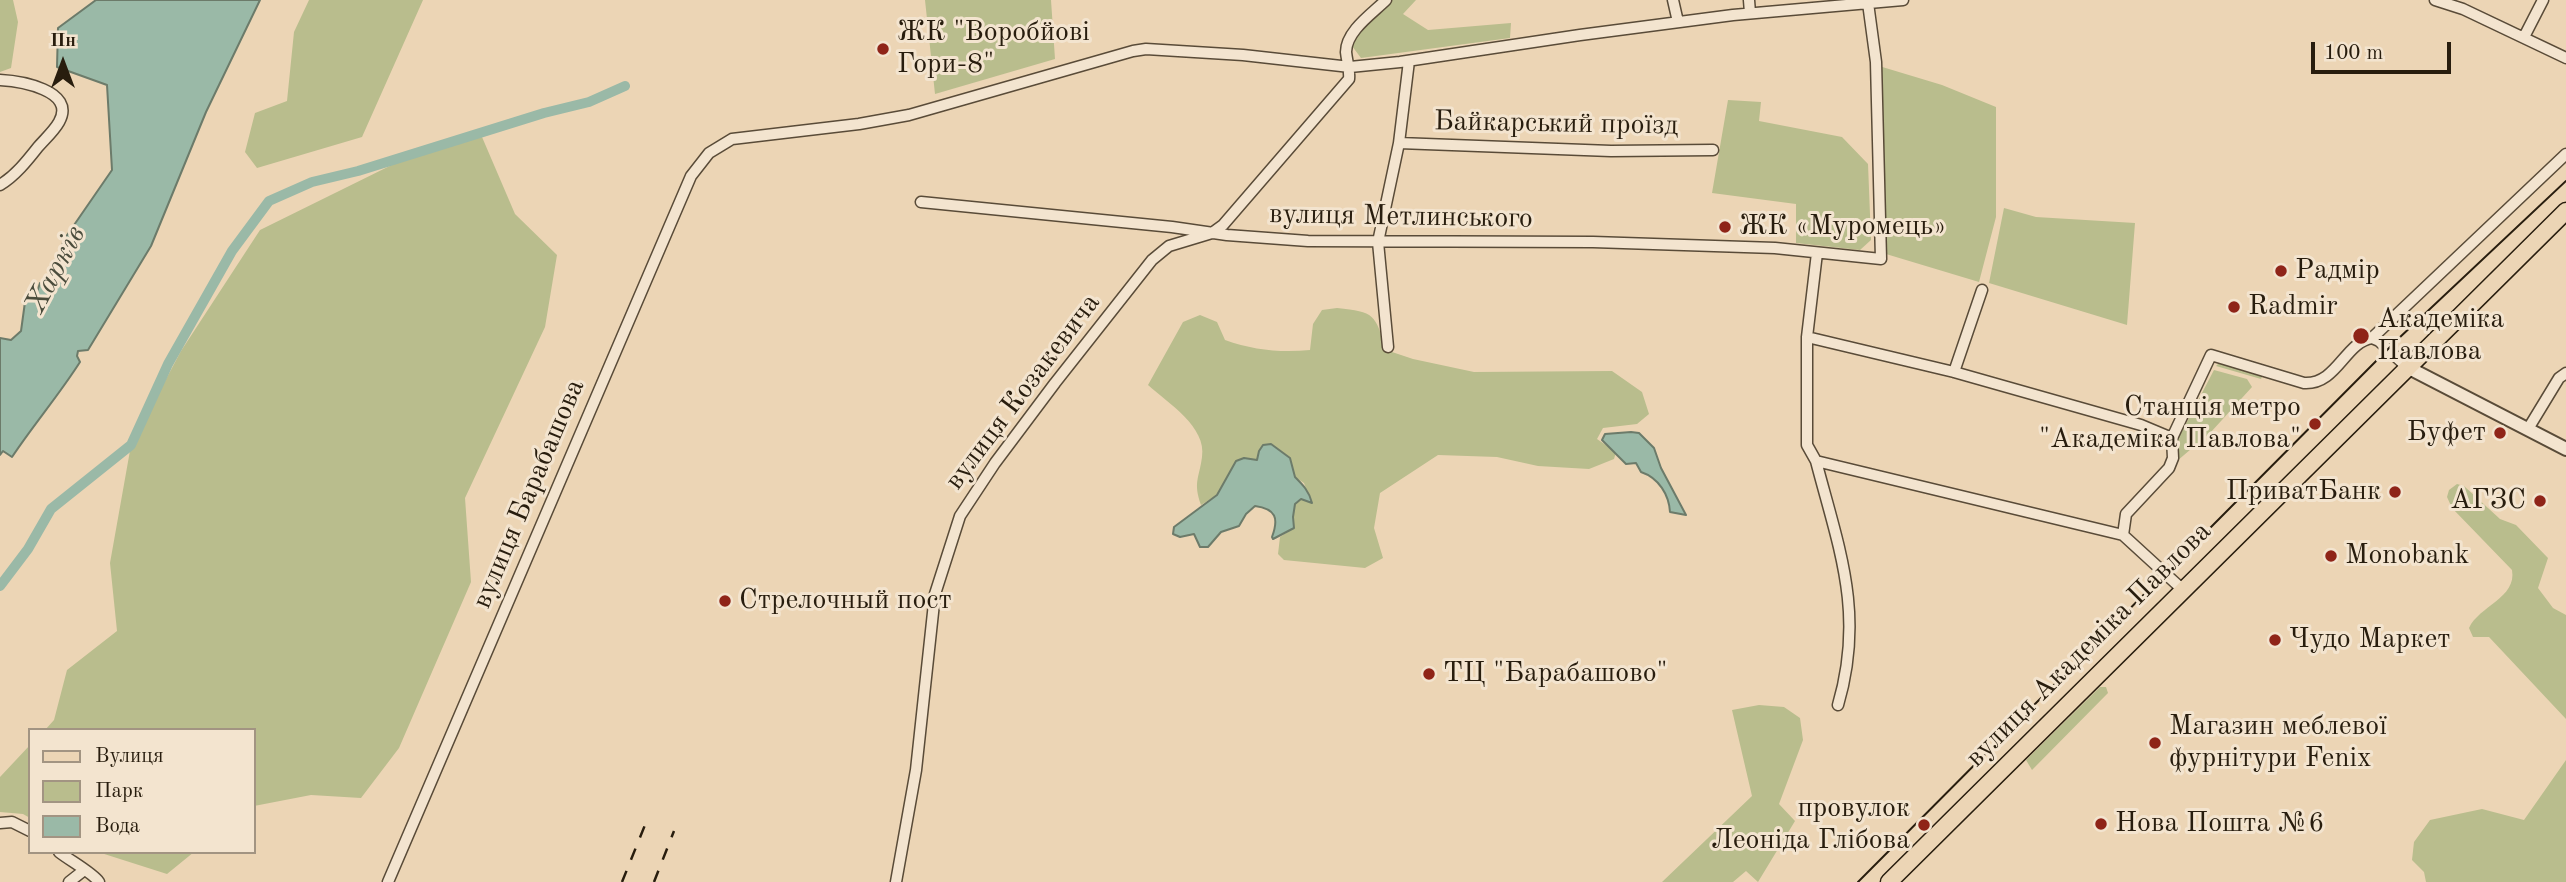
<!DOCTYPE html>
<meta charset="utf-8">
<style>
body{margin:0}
#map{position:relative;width:2566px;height:882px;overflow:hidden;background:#ecd5b5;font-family:"Old Standard TT",serif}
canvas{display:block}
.legend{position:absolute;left:28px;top:728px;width:228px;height:126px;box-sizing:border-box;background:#f3e4cf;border:2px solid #a29482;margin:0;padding:9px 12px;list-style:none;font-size:21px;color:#281d0e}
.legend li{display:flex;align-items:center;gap:14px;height:35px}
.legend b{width:35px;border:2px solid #a29482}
.north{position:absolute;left:28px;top:28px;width:70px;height:70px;-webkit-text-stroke:5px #f3e4cf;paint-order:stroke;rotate:0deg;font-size:19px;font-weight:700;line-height:28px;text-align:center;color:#281d0e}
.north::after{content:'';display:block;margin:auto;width:24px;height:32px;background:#281d0e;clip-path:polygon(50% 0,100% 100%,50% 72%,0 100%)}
.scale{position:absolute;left:2311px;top:42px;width:140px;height:32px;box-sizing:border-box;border:4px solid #281d0e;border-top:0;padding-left:9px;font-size:21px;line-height:24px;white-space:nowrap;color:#281d0e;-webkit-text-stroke:5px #f3e4cf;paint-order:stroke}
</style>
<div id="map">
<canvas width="2566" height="882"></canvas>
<ul class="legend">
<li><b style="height:9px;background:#ecd5b5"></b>Вулиця</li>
<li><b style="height:19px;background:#b9bd8d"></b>Парк</li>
<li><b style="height:19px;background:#9ab9a7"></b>Вода</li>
</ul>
<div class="north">Пн</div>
<div class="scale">100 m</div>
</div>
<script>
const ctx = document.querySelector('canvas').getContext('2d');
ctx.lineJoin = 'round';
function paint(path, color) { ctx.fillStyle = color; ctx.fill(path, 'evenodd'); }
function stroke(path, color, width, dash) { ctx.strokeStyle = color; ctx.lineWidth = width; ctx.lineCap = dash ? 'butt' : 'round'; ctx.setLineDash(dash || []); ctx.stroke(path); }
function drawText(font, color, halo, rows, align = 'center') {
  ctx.font = font + ' "Old Standard TT",serif'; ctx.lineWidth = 6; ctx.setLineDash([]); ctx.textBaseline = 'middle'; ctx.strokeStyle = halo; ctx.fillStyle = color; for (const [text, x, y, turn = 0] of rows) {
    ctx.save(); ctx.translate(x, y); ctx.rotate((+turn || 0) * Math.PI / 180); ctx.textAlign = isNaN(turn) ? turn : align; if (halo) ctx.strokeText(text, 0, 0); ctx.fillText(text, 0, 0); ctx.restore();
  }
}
paint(new Path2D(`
 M 0,0 L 13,0 L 18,22 L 11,68 L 0,72 Z
 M 309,0 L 423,0 L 362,137 L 257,168 L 245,152 L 255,113 L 287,101 L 294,32 Z
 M 925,0 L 1051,0 L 1055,59 L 935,94 Z
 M 1392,0 L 1416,0 L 1403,14 L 1428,30 L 1511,23 L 1510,38 L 1361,58 L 1352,46 L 1353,39 Z
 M 1879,66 L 1942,85 L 1996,107 L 1996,217 L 1979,282 L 1886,254 Z
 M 1728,100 L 1761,102 L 1759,121 L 1842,137 L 1868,164 L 1871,240 L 1860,250 L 1796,243 L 1796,204 L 1712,193 Z
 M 482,137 L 515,214 L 557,255 L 545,327 L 465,498 L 471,582 L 399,748 L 361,798 L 311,795 L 254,806 L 254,730 L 45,730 L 54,720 L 67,670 L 117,631 L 110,563 L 131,445 L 181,351 L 260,230 L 414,154 Z
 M 2004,208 L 2036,217 L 2135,223 L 2127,325 L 1989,283 Z
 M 1337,308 C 1375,312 1375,314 1386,350 L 1413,359 L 1474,372 L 1612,371 L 1642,392 L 1649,414 L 1637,424 L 1603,428 L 1597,439 L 1616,452 L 1614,459 L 1589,469 L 1538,466 L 1497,457 L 1438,455 L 1380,493 L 1374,528 L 1383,558 L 1365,568 L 1284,560 L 1278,554 L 1280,537 L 1294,528 L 1293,517 L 1295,504 L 1301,499 L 1311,503 L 1304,483 L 1295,477 L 1290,458 L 1271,444 L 1263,445 L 1259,451 L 1257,460 L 1244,458 L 1231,469 L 1217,495 L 1201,505 C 1193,482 1199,479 1202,457 C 1207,427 1168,403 1148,385 L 1183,322 L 1200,315 L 1217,322 L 1225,340 C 1253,350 1281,353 1310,350 L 1313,324 L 1322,310 Z
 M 2220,362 L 2263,375 L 2261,379 L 2216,366 Z
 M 2214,370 L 2247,379 L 2252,387 L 2211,432 L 2177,461 L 2175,447 L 2178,439 Z
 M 2457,484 L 2464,486 L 2500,519 L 2516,525 L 2548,558 L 2538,588 L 2553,608 L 2566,615 L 2566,719 L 2489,637 L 2473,637 L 2469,628 C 2479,606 2517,598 2512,570 L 2452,508 L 2447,497 L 2449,490 Z
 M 2100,687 L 2106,687 L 2108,693 L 2032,770 L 2026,760 Z
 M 1759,705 L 1784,707 L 1800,718 L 1803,740 L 1779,804 L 1795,821 L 1758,882 L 1746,871 L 1733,882 L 1662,882 L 1752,796 L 1732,710 Z
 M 30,745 L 30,818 L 23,814 L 0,812 L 0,777 Z
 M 2566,760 L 2566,882 L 2426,882 L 2424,872 L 2412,860 L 2414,842 L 2430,820 L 2482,809 L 2524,820 Z
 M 98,852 L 194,852 L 167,874 Z`), '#b9bd8d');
const water = new Path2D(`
 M 96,0 L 260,0 L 206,112 L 151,246 L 88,350 L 78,351 L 77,356 L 80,362 C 59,395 34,424 12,457 L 3,451 L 0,455 L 0,338 L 11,340 L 21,331 L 25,302 L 35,298 L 40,283 L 53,281 L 56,274 L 52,268 L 61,262 L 63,241 L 112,170 L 107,85 L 57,67 L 58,28 Z
 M 1631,432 L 1639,433 L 1654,448 L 1661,468 L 1686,515 L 1670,512 C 1669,495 1659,478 1641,472 L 1636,463 L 1626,464 L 1602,440 L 1605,434 Z
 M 1271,444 L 1290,458 L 1295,477 C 1303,485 1309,491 1312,503 L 1301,499 L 1295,504 L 1293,517 L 1294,528 L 1273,539 L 1272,537 C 1279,518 1276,509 1255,506 L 1246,514 L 1239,526 L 1221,532 L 1208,547 L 1200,547 L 1194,534 L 1180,537 L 1173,534 L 1174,527 L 1217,495 L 1236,461 L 1244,458 L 1257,460 L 1259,451 L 1263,445 Z`);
paint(water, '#9ab9a7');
stroke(water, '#6c7b6a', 2);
stroke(new Path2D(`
 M 0,586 L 28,549 L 51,509 L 131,445 L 168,364 L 232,251 L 269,201 L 312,182 L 358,171 L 544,113 L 589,102 L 625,86`), '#9ab9a7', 10);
const minor = new Path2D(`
 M 1673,0 L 1678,22
 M 1749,0 L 1750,13
 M 2435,0 L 2463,9 L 2566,58
 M 2524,37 L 2543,0
 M 0,80 C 19,81 77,90 59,122 C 54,131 45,139 38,147 C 27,161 15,176 0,185
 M 1399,143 L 1611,151 L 1713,150
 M 921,202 L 1172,227 L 1227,235 L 1308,241 L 1593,242 L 1775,248 L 1881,259 L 1876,62 L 1868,3
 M 1817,253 L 1807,337 L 1807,445 L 1816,461 C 1839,549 1865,613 1838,705
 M 1807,337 L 1954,372 L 2141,425 L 2172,438
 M 2372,338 L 2566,154
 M 1388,347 L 1378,242 L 1399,143 L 1409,61
 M 1954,372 L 1982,290
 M 2528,429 L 2559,378 L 2566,373
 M 1816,461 L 2123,535 L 2182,589
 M 2123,535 L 2126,514 L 2169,468 L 2173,458 L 2172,438 L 2211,355 L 2304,383 C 2337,385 2345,342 2372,338 L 2379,341 L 2407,367
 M 0,823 L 12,822 L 30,831
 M 59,852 C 69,860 93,873 99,882
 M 69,882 L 83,871
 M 388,882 L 691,176 L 709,153 L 732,139 L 859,124 L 909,115 L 1133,51 L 1146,49 L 1243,55 L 1350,67 L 1400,62 L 1580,35 L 1733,15 L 1903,0
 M 896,882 L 916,770 L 935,594 L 960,516 L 995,463 L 1055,383 L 1152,260 L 1169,246 L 1212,233 L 1223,225 L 1349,79 C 1350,69 1347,62 1346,52 C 1346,31 1373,13 1386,0`);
const tertiary = new Path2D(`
 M 2407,367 L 2566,449`);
const primary = new Path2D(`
 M 1889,882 L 2566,211`);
stroke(minor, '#594b38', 13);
stroke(tertiary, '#594b38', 16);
stroke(primary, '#281d0e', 19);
stroke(minor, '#f3e4cf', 10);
stroke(tertiary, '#f3e4cf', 12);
stroke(primary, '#ecd5b5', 16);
stroke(new Path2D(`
 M 1858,882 L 2398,339 L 2566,181`), '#281d0e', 2);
stroke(new Path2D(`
 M 622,882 L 647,820
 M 654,882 L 674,831`), '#281d0e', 2.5, [12, 12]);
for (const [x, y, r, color] of [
 [883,49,7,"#8f2418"],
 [1725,227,7,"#8f2418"],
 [2281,271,7,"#8f2418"],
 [2234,307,7,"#8f2418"],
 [2361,336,9,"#8f2418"],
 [2315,424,7,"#8f2418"],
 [2500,433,7,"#8f2418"],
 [2395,492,7,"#8f2418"],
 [2540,501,7,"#8f2418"],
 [2331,556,7,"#8f2418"],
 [725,601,7,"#8f2418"],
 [2275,640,7,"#8f2418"],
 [1429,674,7,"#8f2418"],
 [2155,743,7,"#8f2418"],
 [2101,824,7,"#8f2418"],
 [1924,825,7,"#8f2418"]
]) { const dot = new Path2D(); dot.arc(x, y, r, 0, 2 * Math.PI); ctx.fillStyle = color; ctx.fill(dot); stroke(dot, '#f3e4cf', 2.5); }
drawText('28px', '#281d0e', '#f3e4cf', [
 ["ЖК \"Воробйові",897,33],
 ["Гори-8\"",897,65],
 ["ЖК «Муромець»",1739,227],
 ["Радмір",2295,271],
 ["Radmir",2248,307],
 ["Академіка",2377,320],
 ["Павлова",2377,352],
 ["Станція метро",2301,408,"right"],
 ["\"Академіка Павлова\"",2301,440,"right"],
 ["Буфет",2486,433,"right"],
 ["ПриватБанк",2381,492,"right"],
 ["АГЗС",2526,501,"right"],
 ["Monobank",2345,556],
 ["Стрелочный пост",739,601],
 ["Чудо Маркет",2289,640],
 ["ТЦ \"Барабашово\"",1443,674],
 ["Магазин меблевої",2169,727],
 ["фурнітури Fenix",2169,759],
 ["провулок",1910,809,"right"],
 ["Леоніда Глібова",1910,841,"right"],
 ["Нова Пошта №6",2115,824]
], 'left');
drawText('28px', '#281d0e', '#f3e4cf', [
 ["Байкарський проїзд",1556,124,1],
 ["вулиця Метлинського",1401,217,1],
 ["вулиця Козакевича",1023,392,-53],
 ["вулиця Барабашова",529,494,-67],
 ["вулиця Академіка Павлова",2089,645,-45]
]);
drawText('italic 30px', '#4a4c3c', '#f3e4cf', [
 ["Харків",56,270,-62]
]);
</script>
